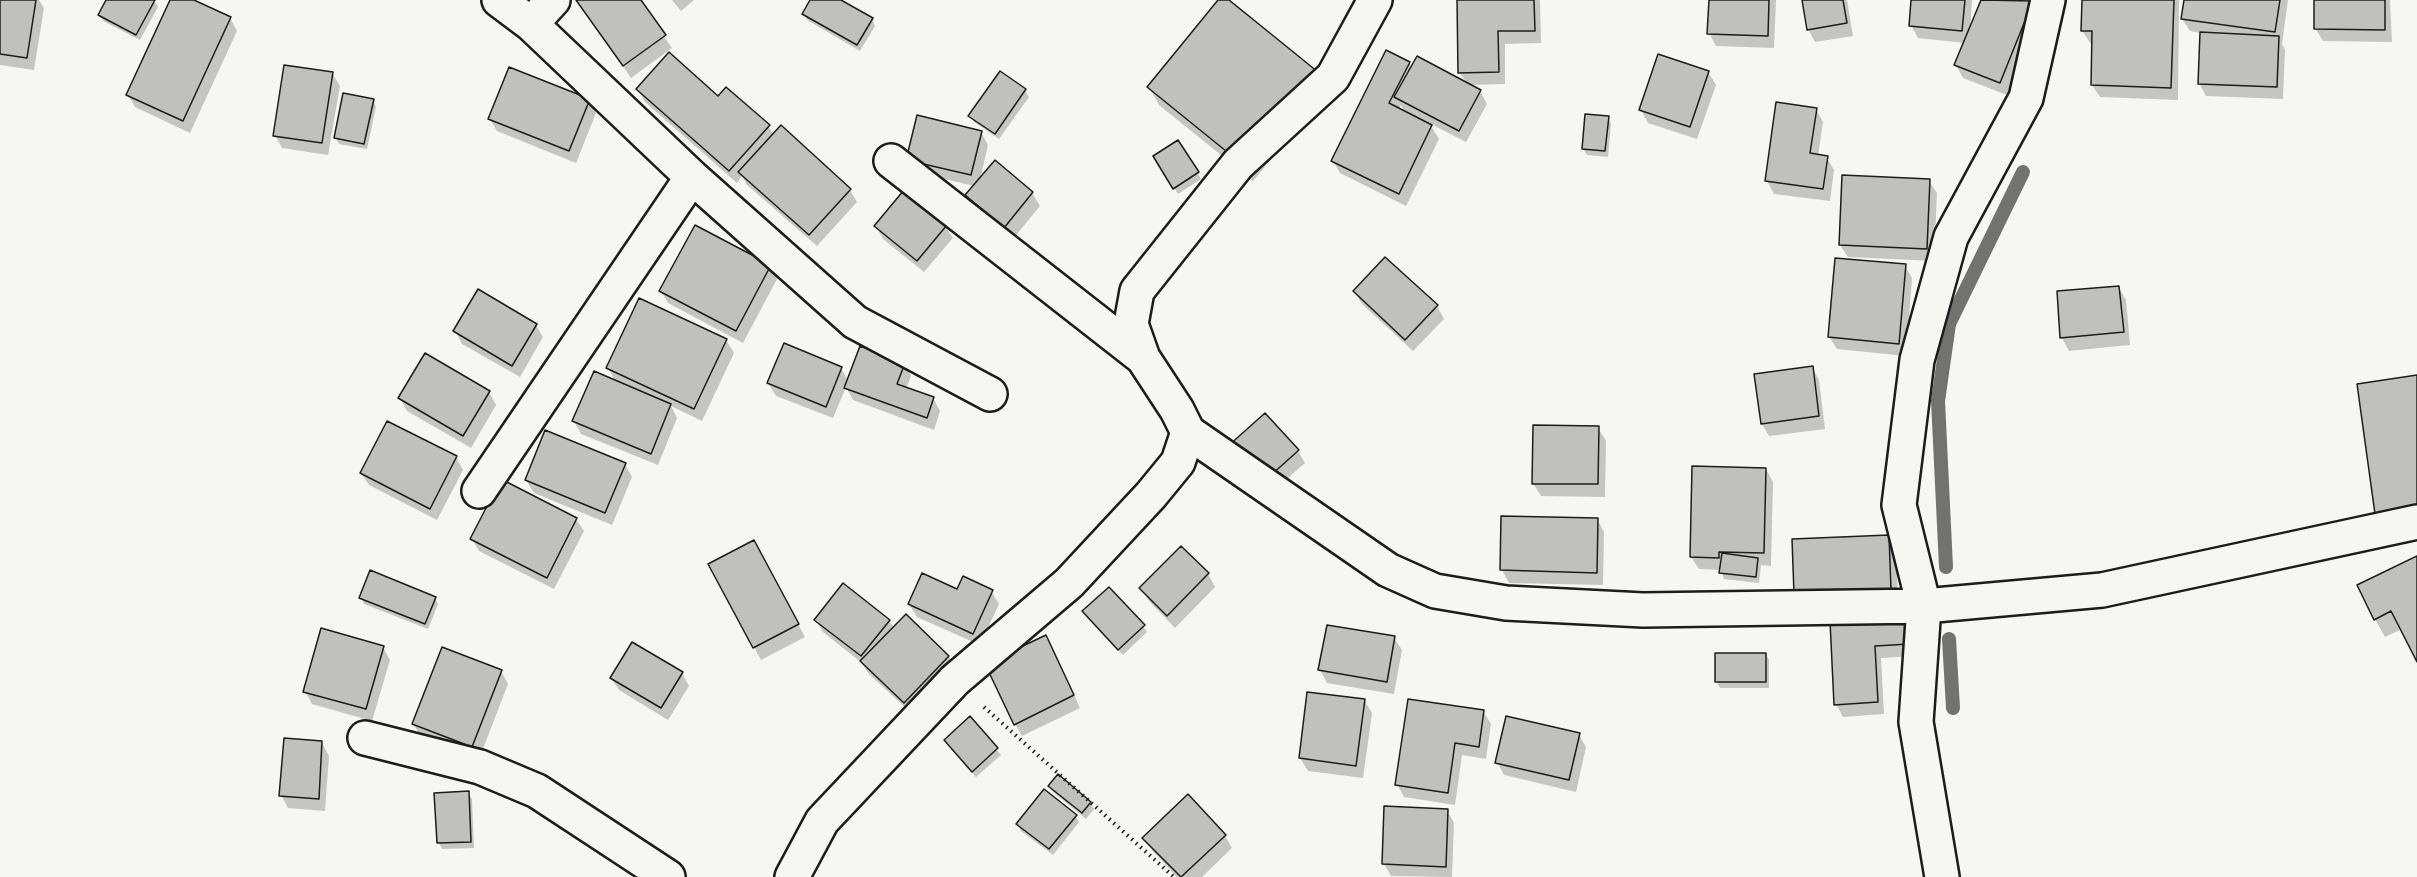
<!DOCTYPE html>
<style>
body{margin:0}
canvas{display:block;background:#f6f6f2}
</style>
<canvas width="2417" height="877"></canvas>
<script>
const ctx = document.querySelector('canvas').getContext('2d');
ctx.lineJoin = 'round';
function paint(path, color) { ctx.fillStyle = color; ctx.fill(path, 'evenodd'); }
function stroke(path, color, width, dash) { ctx.strokeStyle = color; ctx.lineWidth = width; ctx.lineCap = dash ? 'butt' : 'round'; ctx.setLineDash(dash || []); ctx.stroke(path); }
paint(new Path2D(`
 M 0,0 L 39,0 L 44,8 L 34,70 L 0,65 Z
 M 108,0 L 154,1 L 158,7 L 140,40 L 103,21 L 100,15 Z
 M 172,0 L 190,0 L 230,18 L 237,31 L 190,133 L 135,107 L 128,95 Z
 M 578,0 L 639,0 L 672,48 L 631,78 Z
 M 672,0 L 694,0 L 681,11 Z
 M 812,0 L 838,0 L 872,19 L 875,26 L 860,51 L 807,20 L 804,14 Z
 M 1220,0 L 1227,0 L 1327,91 L 1253,181 L 1159,105 L 1149,87 Z
 M 1458,0 L 1540,0 L 1541,43 L 1505,44 L 1505,84 L 1468,85 L 1480,91 L 1487,104 L 1466,142 L 1429,123 L 1439,139 L 1406,206 L 1340,173 L 1333,161 L 1409,63 L 1412,68 L 1467,84 L 1460,72 ZM 1401,105 L 1403,109 L 1406,114 L 1399,110 Z
 M 1710,0 L 1776,0 L 1774,48 L 1716,46 L 1709,33 Z
 M 1803,0 L 1847,0 L 1853,36 L 1815,42 L 1808,29 Z
 M 1913,0 L 1972,0 L 1970,31 L 1983,0 L 2032,2 L 2040,15 L 2007,95 L 1963,78 L 1956,65 L 1965,43 L 1918,38 L 1911,25 Z
 M 2083,0 L 2179,0 L 2178,100 L 2100,97 L 2092,85 L 2094,43 L 2090,43 L 2082,30 Z
 M 2185,0 L 2288,0 L 2282,44 L 2285,50 L 2283,99 L 2206,96 L 2199,83 L 2201,33 L 2190,31 L 2182,19 Z
 M 2315,0 L 2390,0 L 2392,42 L 2323,41 L 2315,28 Z
 M 1708,72 L 1716,85 L 1697,139 L 1648,123 L 1641,110 Z
 M 332,73 L 340,86 L 328,155 L 282,148 L 275,135 Z
 M 1000,73 L 1025,91 L 1029,97 L 999,139 L 974,122 L 970,116 Z
 M 638,89 L 768,126 L 774,135 L 850,190 L 857,202 L 817,246 L 747,185 L 742,176 L 737,183 L 645,102 Z
 M 373,100 L 376,107 L 367,149 L 339,144 L 336,138 Z
 M 589,100 L 596,113 L 576,163 L 497,131 L 490,119 Z
 M 1816,109 L 1823,122 L 1818,156 L 1827,158 L 1834,170 L 1830,201 L 1774,194 L 1767,181 Z
 M 1608,117 L 1611,124 L 1608,157 L 1587,155 L 1583,149 Z
 M 981,132 L 988,145 L 980,180 L 995,162 L 1032,193 L 1040,206 L 1012,240 L 974,208 L 967,195 L 974,186 L 915,172 L 908,160 Z
 M 1178,142 L 1201,179 L 1178,194 L 1155,157 Z
 M 1929,181 L 1937,193 L 1934,261 L 1848,257 L 1840,245 Z
 M 876,226 L 945,226 L 953,238 L 924,272 L 883,239 Z
 M 1385,259 L 1437,306 L 1444,319 L 1413,351 L 1362,304 L 1355,292 Z
 M 770,266 L 777,279 L 743,343 L 668,303 L 661,291 Z
 M 1905,266 L 1912,278 L 1906,356 L 1837,349 L 1829,337 Z
 M 2119,288 L 2126,300 L 2130,345 L 2069,351 L 2062,338 L 2058,293 Z
 M 536,325 L 543,337 L 520,377 L 462,344 L 455,331 Z
 M 726,340 L 734,353 L 702,421 L 671,406 L 677,418 L 658,465 L 581,434 L 574,421 L 616,382 L 608,368 Z
 M 904,364 L 911,376 L 906,389 L 933,398 L 940,411 L 934,430 L 853,400 L 846,387 L 833,418 L 776,396 L 768,383 L 841,368 L 848,381 Z
 M 1812,367 L 1819,380 L 1825,429 L 1769,436 L 1762,424 Z
 M 489,392 L 496,405 L 471,448 L 407,411 L 400,398 Z
 M 1598,428 L 1606,441 L 1605,497 L 1541,496 L 1533,483 Z
 M 1298,451 L 1305,463 L 1259,504 L 1227,468 Z
 M 456,457 L 463,470 L 437,520 L 369,485 L 361,473 Z
 M 625,464 L 632,477 L 612,525 L 534,493 L 526,480 Z
 M 1766,469 L 1773,482 L 1771,566 L 1761,565 L 1759,583 L 1724,579 L 1721,570 L 1699,569 L 1691,557 Z
 M 576,519 L 584,531 L 554,589 L 479,551 L 472,539 Z
 M 1597,519 L 1604,532 L 1603,585 L 1509,583 L 1502,570 Z
 M 1888,537 L 1896,549 L 1898,603 L 1803,606 Z
 M 761,555 L 805,637 L 761,660 L 710,565 Z
 M 2417,557 L 2417,659 L 2402,629 L 2385,637 L 2375,619 Z
 M 1208,574 L 1215,587 L 1175,628 L 1149,601 L 1141,588 Z
 M 957,591 L 991,591 L 999,604 L 980,645 L 917,617 L 909,604 Z
 M 361,597 L 435,598 L 438,604 L 428,629 L 364,604 Z
 M 1088,617 L 1143,626 L 1147,632 L 1123,655 Z
 M 1907,618 L 1916,656 L 1881,658 L 1884,714 L 1843,717 L 1836,704 L 1832,622 Z
 M 816,620 L 889,621 L 894,628 L 948,656 L 956,669 L 912,714 L 869,674 L 862,663 L 823,632 Z
 M 1394,638 L 1402,650 L 1394,694 L 1327,683 L 1320,670 Z
 M 383,647 L 390,660 L 372,721 L 312,704 L 305,691 Z
 M 1053,649 L 1080,708 L 1022,736 L 1015,724 Z
 M 1766,654 L 1769,660 L 1769,688 L 1720,688 L 1717,682 Z
 M 501,671 L 508,684 L 479,759 L 421,736 L 413,724 Z
 M 682,673 L 689,686 L 668,720 L 619,690 L 611,678 Z
 M 1364,700 L 1372,713 L 1363,778 L 1308,771 L 1300,758 Z
 M 1483,711 L 1491,724 L 1486,759 L 1462,755 L 1455,805 L 1404,797 L 1397,784 Z
 M 970,719 L 1001,755 L 976,777 L 945,740 Z
 M 1579,735 L 1586,747 L 1576,792 L 1504,775 L 1497,762 Z
 M 322,743 L 329,756 L 325,811 L 288,808 L 281,795 Z
 M 1050,786 L 1090,803 L 1094,809 L 1086,819 L 1053,792 Z
 M 468,793 L 472,799 L 474,848 L 442,849 L 439,843 L 436,794 Z
 M 1447,810 L 1454,823 L 1452,877 L 1391,876 L 1384,864 Z
 M 1075,816 L 1079,822 L 1053,855 L 1021,831 L 1018,825 Z
 M 1225,836 L 1232,848 L 1202,877 L 1177,877 L 1152,850 L 1144,838 Z`), '#0003');
stroke(new Path2D(`
 M 1946,567 L 1938,401 L 1949,324 L 2023,172
 M 1949,639 L 1953,708`), '#727271', 14);
const building = new Path2D(`
 M 0,0 L 36,0 L 27,58 L 0,54 Z
 M 106,0 L 155,0 L 136,35 L 98,15 Z
 M 170,0 L 194,0 L 231,17 L 183,121 L 126,95 Z
 M 576,0 L 641,0 L 666,35 L 623,66 Z
 M 810,0 L 841,0 L 873,18 L 857,45 L 802,14 Z
 M 1218,0 L 1229,0 L 1318,72 L 1242,164 L 1147,87 Z
 M 1457,0 L 1534,0 L 1535,31 L 1498,31 L 1499,72 L 1458,73 Z
 M 1709,0 L 1769,0 L 1768,36 L 1707,34 Z
 M 1802,0 L 1843,0 L 1847,23 L 1807,30 Z
 M 1911,0 L 1965,0 L 1962,31 L 1909,26 Z
 M 1981,0 L 2033,1 L 2000,83 L 1954,65 Z
 M 2082,0 L 2174,0 L 2171,88 L 2091,85 L 2092,31 L 2081,31 Z
 M 2184,0 L 2280,0 L 2275,32 L 2181,19 Z
 M 2314,0 L 2385,0 L 2385,30 L 2314,29 Z
 M 2200,32 L 2279,36 L 2277,87 L 2198,84 Z
 M 1386,50 L 1410,62 L 1389,103 L 1432,125 L 1399,194 L 1331,161 Z
 M 669,52 L 718,96 L 726,87 L 770,125 L 729,171 L 636,89 Z
 M 1658,54 L 1709,71 L 1690,127 L 1639,110 Z
 M 1417,56 L 1481,90 L 1459,131 L 1394,97 Z
 M 284,65 L 333,72 L 322,143 L 273,136 Z
 M 509,67 L 590,99 L 569,151 L 488,119 Z
 M 1000,71 L 1026,89 L 995,134 L 968,116 Z
 M 343,93 L 374,99 L 364,144 L 334,138 Z
 M 1776,102 L 1817,108 L 1810,153 L 1828,156 L 1823,189 L 1765,181 Z
 M 1585,114 L 1609,116 L 1605,151 L 1582,149 Z
 M 917,115 L 982,131 L 971,175 L 906,160 Z
 M 781,125 L 851,189 L 809,235 L 738,172 Z
 M 1178,140 L 1199,172 L 1173,189 L 1153,156 Z
 M 995,160 L 1033,192 L 1004,228 L 965,195 Z
 M 1842,175 L 1930,179 L 1927,249 L 1839,245 Z
 M 904,190 L 947,225 L 917,261 L 874,226 Z
 M 695,225 L 771,265 L 736,331 L 659,291 Z
 M 1385,257 L 1438,305 L 1405,340 L 1353,291 Z
 M 1835,258 L 1906,264 L 1899,344 L 1828,337 Z
 M 2119,286 L 2124,332 L 2060,338 L 2057,291 Z
 M 478,289 L 537,324 L 512,366 L 453,331 Z
 M 639,298 L 727,339 L 694,409 L 606,368 Z
 M 784,343 L 842,367 L 826,407 L 767,383 Z
 M 860,346 L 905,363 L 897,384 L 934,397 L 927,418 L 844,388 Z
 M 425,353 L 490,391 L 463,436 L 398,398 Z
 M 1813,366 L 1819,416 L 1761,424 L 1754,374 Z
 M 594,371 L 671,404 L 651,454 L 572,421 Z
 M 2417,375 L 2417,508 L 2375,514 L 2357,384 Z
 M 1265,413 L 1299,450 L 1251,493 L 1218,455 Z
 M 387,421 L 457,456 L 430,509 L 360,473 Z
 M 1533,425 L 1599,426 L 1598,484 L 1532,484 Z
 M 545,430 L 626,463 L 605,513 L 525,480 Z
 M 1692,466 L 1766,468 L 1764,553 L 1719,552 L 1719,558 L 1690,557 Z
 M 501,479 L 577,518 L 547,578 L 470,539 Z
 M 1501,516 L 1598,518 L 1597,573 L 1500,570 Z
 M 1889,535 L 1891,590 L 1794,594 L 1792,539 Z
 M 754,540 L 799,624 L 753,648 L 708,564 Z
 M 1181,546 L 1209,573 L 1167,616 L 1139,588 Z
 M 1722,553 L 1758,558 L 1756,577 L 1719,573 Z
 M 2417,556 L 2417,662 L 2391,611 L 2374,620 L 2357,585 Z
 M 370,570 L 436,597 L 425,624 L 359,598 Z
 M 922,573 L 957,589 L 963,576 L 993,590 L 973,634 L 908,604 Z
 M 843,583 L 890,620 L 861,656 L 814,620 Z
 M 1109,587 L 1145,625 L 1118,650 L 1082,611 Z
 M 906,614 L 949,656 L 904,703 L 860,661 Z
 M 1908,617 L 1910,644 L 1875,646 L 1878,702 L 1834,705 L 1830,621 Z
 M 1327,625 L 1395,636 L 1387,682 L 1318,670 Z
 M 321,628 L 384,646 L 366,709 L 303,692 Z
 M 1046,635 L 1074,695 L 1014,725 L 985,664 Z
 M 632,642 L 683,672 L 661,708 L 610,678 Z
 M 442,647 L 502,670 L 472,747 L 412,724 Z
 M 1715,653 L 1766,653 L 1766,682 L 1715,682 Z
 M 1307,692 L 1365,699 L 1356,766 L 1299,758 Z
 M 1408,699 L 1484,710 L 1479,747 L 1455,743 L 1448,793 L 1395,785 Z
 M 970,716 L 998,748 L 972,772 L 944,740 Z
 M 1506,716 L 1580,733 L 1569,780 L 1495,763 Z
 M 284,738 L 322,741 L 319,799 L 279,796 Z
 M 1058,774 L 1091,802 L 1082,813 L 1048,786 Z
 M 1044,789 L 1077,815 L 1049,849 L 1016,824 Z
 M 469,791 L 471,842 L 437,843 L 434,793 Z
 M 1188,794 L 1226,835 L 1181,877 L 1142,838 Z
 M 1384,806 L 1448,809 L 1446,867 L 1382,864 Z`);
paint(building, '#c0c0bd');
stroke(building, '#1c1c1c', 1.5);
const street = new Path2D(`
 M 499,0 L 531,24 L 692,177 L 855,322 L 990,394
 M 531,24 L 553,0
 M 891,161 L 1143,358
 M 1188,432 L 1388,570 L 1435,591 L 1506,603 L 1643,610 L 1924,606 L 2102,590 L 2417,522
 M 479,491 L 692,177
 M 365,738 L 480,767 L 537,791 L 668,877
 M 792,877 L 822,821 L 955,680 L 1069,583 L 1151,495 L 1178,462 L 1188,432 L 1177,410 L 1143,358 L 1131,324 L 1137,291 L 1238,164 L 1333,77 L 1375,0
 M 1942,877 L 1916,722 L 1924,606 L 1899,505 L 1917,360 L 1951,237 L 2026,98 L 2048,0`);
stroke(street, '#1c1c1c', 38);
stroke(new Path2D(`
 M 984,707 L 1174,877`), '#1c1c1c', 4, [1.5, 4.5]);
stroke(street, '#f6f6f2', 33);
</script>
